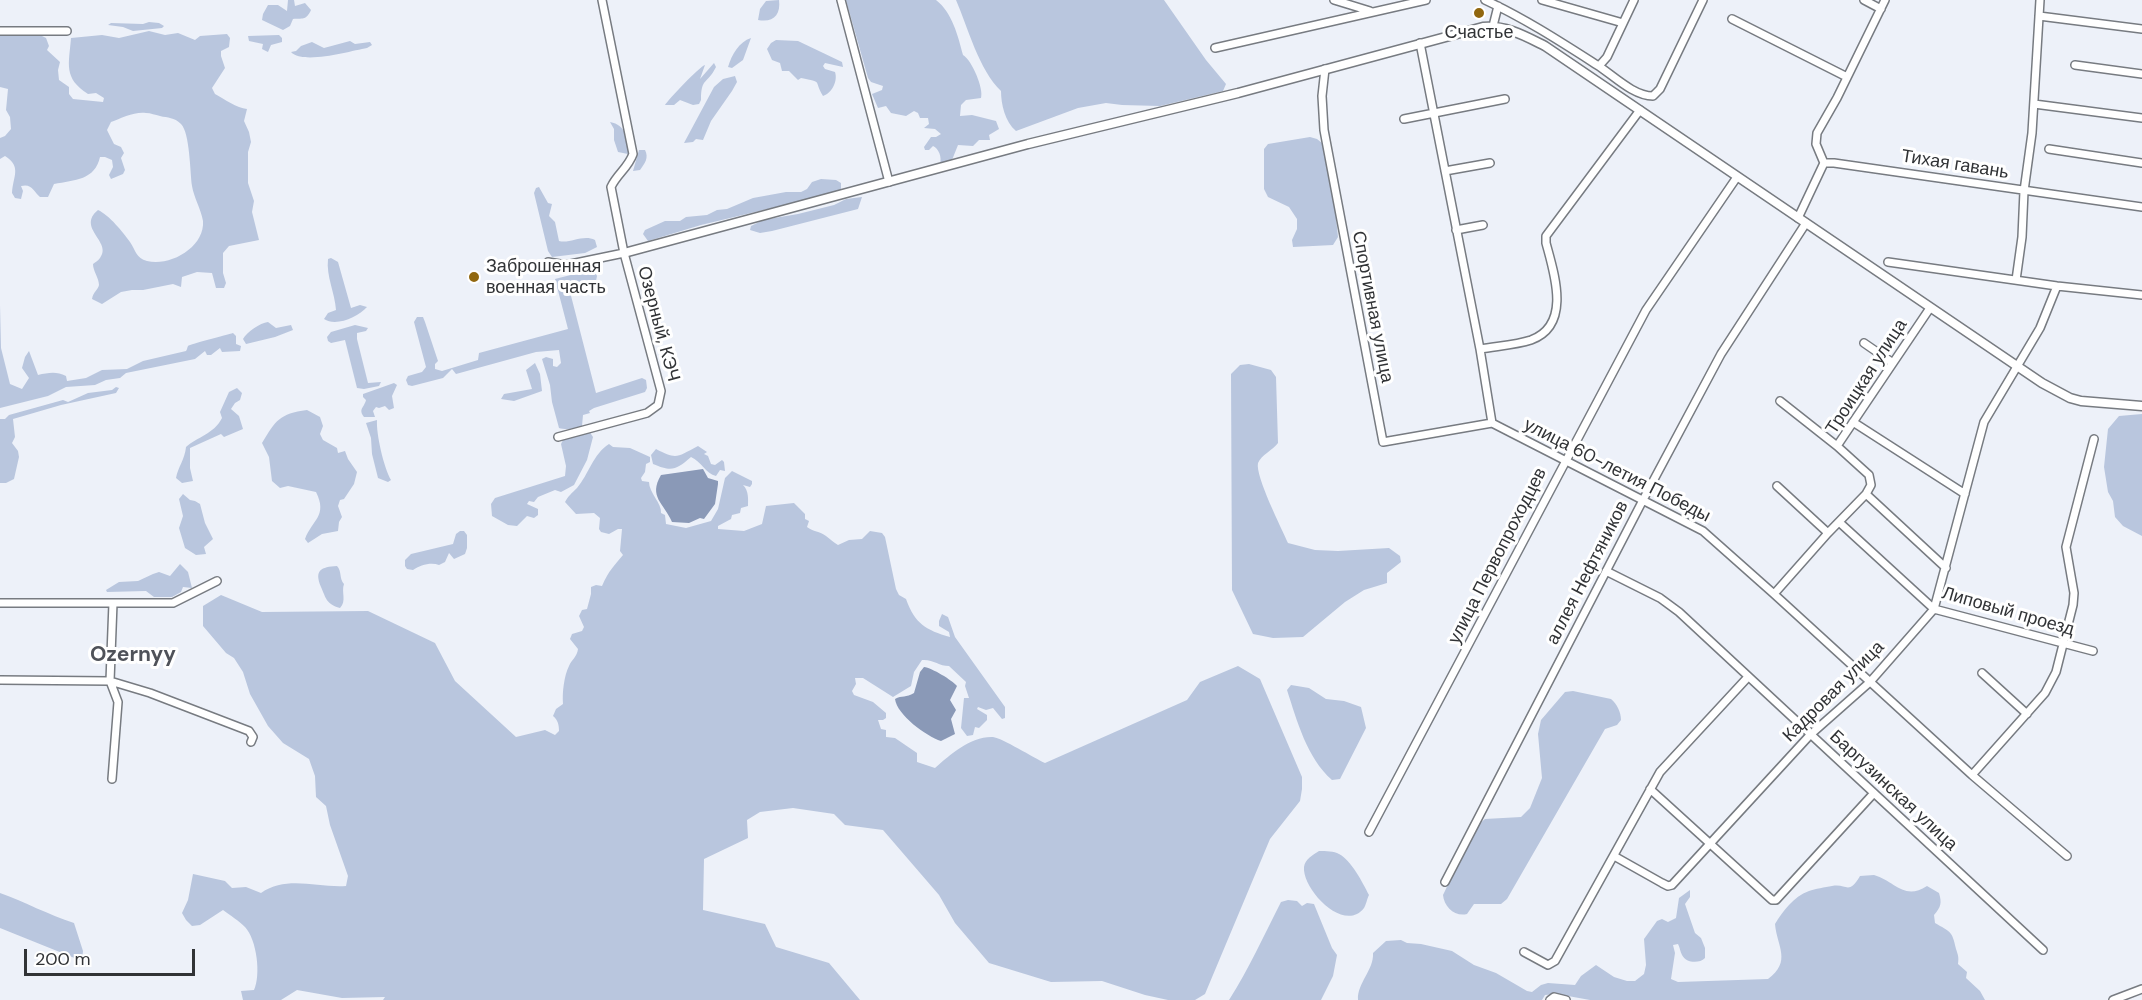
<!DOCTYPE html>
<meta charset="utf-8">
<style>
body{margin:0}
#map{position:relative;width:2142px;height:1000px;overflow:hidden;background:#edf1f9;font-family:"DM Sans",sans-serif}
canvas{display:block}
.scale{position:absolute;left:24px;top:949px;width:171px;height:27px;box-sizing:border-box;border:3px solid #313336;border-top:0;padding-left:8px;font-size:18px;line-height:21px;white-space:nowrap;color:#313336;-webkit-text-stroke:4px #fff;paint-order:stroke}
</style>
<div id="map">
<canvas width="2142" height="1000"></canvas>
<div class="scale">200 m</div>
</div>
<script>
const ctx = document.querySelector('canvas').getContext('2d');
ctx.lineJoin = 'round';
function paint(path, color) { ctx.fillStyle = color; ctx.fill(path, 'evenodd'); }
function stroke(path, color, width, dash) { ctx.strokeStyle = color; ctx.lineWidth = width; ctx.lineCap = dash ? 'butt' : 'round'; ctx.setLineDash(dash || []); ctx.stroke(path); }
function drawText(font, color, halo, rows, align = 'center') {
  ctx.font = font + ' "DM Sans",sans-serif'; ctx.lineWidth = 6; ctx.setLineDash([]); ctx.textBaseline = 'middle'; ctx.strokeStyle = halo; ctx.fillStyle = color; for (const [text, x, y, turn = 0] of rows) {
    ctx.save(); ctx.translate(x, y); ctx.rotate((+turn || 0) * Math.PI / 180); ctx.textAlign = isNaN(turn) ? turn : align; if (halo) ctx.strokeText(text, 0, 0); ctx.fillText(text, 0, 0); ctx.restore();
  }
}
paint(new Path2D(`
 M 288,0 L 294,0 L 295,6 L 305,3 L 311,10 C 306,21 302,18 293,19 L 290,26 L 283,30 L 262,20 L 263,14 L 268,5 L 278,5 L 287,11 Z
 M 779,0 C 781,15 773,23 758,20 L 760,9 L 766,1 Z
 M 846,0 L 936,0 C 952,12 958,36 963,55 C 972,60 984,89 981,98 L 966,100 L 961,105 L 960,116 L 972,115 L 996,121 L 999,129 L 989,135 L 990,140 L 979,140 L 973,146 L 958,145 L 952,160 L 945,165 L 940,164 C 942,157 939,149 933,146 L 929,150 L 925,150 L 924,147 L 931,137 L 936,137 L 941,134 L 935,129 L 924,128 L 929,124 L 928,118 L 920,118 L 918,113 L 914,111 L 906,116 L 891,113 L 886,106 L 878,108 L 872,94 L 882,90 L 883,86 L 871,82 L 868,78 Z
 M 956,0 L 1164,0 L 1206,60 L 1226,84 L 1223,91 L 1160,106 L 1122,105 L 1106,103 L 1078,108 L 1016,131 C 1005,122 1001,104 1001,91 C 979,70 968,28 956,0 Z
 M 149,22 L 159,23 L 164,26 L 162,28 L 133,31 L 123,27 L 108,25 L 111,23 L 143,24 Z
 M 149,31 L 165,35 L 178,33 L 195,40 L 200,36 L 227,34 L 230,38 L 229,47 L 221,51 L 221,56 L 225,68 L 212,88 L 215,94 C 224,99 237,108 247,109 L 244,121 L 249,132 L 251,142 L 248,152 L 248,183 L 254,201 L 252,212 L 259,240 L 229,246 L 223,253 L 223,273 L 226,283 L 224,288 L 216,288 L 212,273 L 197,272 L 182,277 L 181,287 L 173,284 L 143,290 L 132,290 L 121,292 L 102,304 L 92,299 C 93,292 98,290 99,285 C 99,278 93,271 93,264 C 95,262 98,261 100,258 C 113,242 76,228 98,210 C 109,215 123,232 130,242 C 136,251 136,258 147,261 C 170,267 205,247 203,221 C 201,209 194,198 192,186 C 190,172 190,133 181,124 C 174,117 168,118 160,116 C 155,115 151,113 146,113 C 136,111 121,118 111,122 L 107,130 L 114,144 L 121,147 L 124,153 L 121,158 L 125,170 L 123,174 L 111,179 L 109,175 L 113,167 L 112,160 L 105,157 L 100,157 C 95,180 75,180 54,184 L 48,197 L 40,197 C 34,192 32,183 21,186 L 23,191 L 21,199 L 15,198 L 12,193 C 13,176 22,167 5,156 L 0,159 L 0,138 L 5,136 L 11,129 L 10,117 L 6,110 L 8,89 L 0,87 L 0,35 L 42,36 L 46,38 L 49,46 L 47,50 L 60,62 L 58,70 L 59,80 L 69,87 L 69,94 L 73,99 L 103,102 L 104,98 L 96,93 L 88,94 C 63,78 69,64 71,38 L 102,35 L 119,38 Z
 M 279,35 L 282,38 L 282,42 L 271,45 L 268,52 L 262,49 L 263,44 L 249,41 L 248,36 Z
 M 751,38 L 743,60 L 732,68 L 728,67 C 732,54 739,42 751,38 Z
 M 776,40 L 798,41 L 842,62 L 843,67 L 825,63 L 823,66 L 825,69 L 835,72 C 838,81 832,93 823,96 C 813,79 824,83 801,78 L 798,80 L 789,71 L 782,71 L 780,63 L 772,60 L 767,49 L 771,43 Z
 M 350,41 L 355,44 L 370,42 L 372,45 L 367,48 C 350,51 303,65 291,52 L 296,51 L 301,46 L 312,42 L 324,48 Z
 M 714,63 L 716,67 C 707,85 701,77 701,100 L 699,104 L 693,105 L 680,100 L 674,105 L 665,105 C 668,100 700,66 705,65 L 700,79 Z
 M 735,76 L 737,82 L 732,91 L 711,121 L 703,140 L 696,139 L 693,142 L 684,143 L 714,87 L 723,79 Z
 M 610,122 C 626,125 627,138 630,152 L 628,154 L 618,152 L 614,140 L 614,129 Z
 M 1310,137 L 1317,139 L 1322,143 L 1334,197 L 1338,237 L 1333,245 L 1293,247 L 1292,240 L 1297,229 L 1297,219 L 1289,207 L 1268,197 L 1264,189 L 1264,149 L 1268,144 Z
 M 639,150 L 645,150 C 649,158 645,163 640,170 L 633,171 Z
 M 821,179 L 836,180 L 841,183 L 841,191 C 829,194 819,194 809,199 L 701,225 L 648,241 L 643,234 L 645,230 L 665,221 L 680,221 L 686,217 L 707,215 L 717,210 L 727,209 L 753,198 L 786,192 L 801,192 L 807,189 L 812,182 Z
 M 539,187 L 548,203 L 552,204 L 549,216 L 555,222 L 559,241 C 570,244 583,234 595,240 L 597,247 L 585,253 L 552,257 L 548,251 L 534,193 L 536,188 Z
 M 862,197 L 858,209 L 772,231 L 760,233 L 750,230 L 751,226 L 763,220 L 798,214 L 834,205 L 846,199 Z
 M 331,258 L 338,262 L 351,308 L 360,305 L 367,307 C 358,317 336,327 324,319 L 328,313 L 336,310 C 335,293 326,276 328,259 Z
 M 594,269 L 597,276 L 596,281 L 569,288 L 596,393 L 642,378 L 646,380 L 647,388 L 645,392 L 594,408 L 589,411 L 590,413 L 583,415 L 582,426 C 577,429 565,430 559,428 L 552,402 L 550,385 L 542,359 L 546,357 L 553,359 L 553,366 L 557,367 L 561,363 L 559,350 L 536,352 L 456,374 L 452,369 L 443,378 L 412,386 L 408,385 L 406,380 L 408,376 L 422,372 L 426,367 L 414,322 L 417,317 L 423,317 L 425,322 L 438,361 L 435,364 L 435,369 L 442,371 L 478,360 L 479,353 L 568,329 L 555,279 Z
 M 0,305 L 1,348 L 10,384 L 22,389 L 29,378 L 22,368 L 25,357 L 29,351 L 38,375 C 48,373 56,371 66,376 L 67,381 L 86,378 L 102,370 L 127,369 L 143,361 L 186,351 C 187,350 187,348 188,346 C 190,344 227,335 233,333 L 236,336 L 236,344 L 241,346 L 240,351 L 222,352 L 220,348 L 211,355 L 207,355 L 205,351 L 195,359 L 126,373 L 120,378 L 106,380 L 95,385 L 66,387 L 48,396 L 0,408 Z
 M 268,322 L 276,328 L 291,325 L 293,330 L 275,337 L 246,344 L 243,339 C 247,332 260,323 268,322 Z
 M 355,325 L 368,328 L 366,331 L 357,333 L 357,339 L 368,383 L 381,382 L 379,386 L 364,389 L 357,388 L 345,340 L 331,343 L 328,341 L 327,337 L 331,332 Z
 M 535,363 L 540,374 L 542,391 L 514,401 L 501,399 L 504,394 L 532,389 L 526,370 Z
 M 1249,364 L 1271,370 L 1276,377 L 1278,443 C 1273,450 1261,455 1258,463 C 1255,476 1282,529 1288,543 L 1315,550 L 1338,551 L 1389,548 L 1400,556 L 1401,562 L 1387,573 L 1387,583 L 1364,590 L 1345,602 L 1303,637 L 1273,638 L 1253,634 L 1232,590 L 1231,374 L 1240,365 Z
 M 394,383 L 397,385 L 392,396 L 394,408 L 389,410 L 385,406 L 379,408 L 376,407 L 373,411 L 375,417 L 364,417 C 358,409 364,408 366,400 L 363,397 L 363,394 Z
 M 116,387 L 119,388 L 116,393 L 61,405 L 13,419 L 15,437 L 12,443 L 18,451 L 19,457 L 14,479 L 6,483 L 0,483 L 0,419 L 5,419 L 9,415 L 63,400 L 68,402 L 88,393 L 112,390 Z
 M 237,388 L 242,393 L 240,400 L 235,403 L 231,409 L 239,416 L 243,429 L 224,437 L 221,434 L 190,448 L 190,468 L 193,481 L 182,483 L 176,478 C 178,467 185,459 186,447 C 197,437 214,434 222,418 L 220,412 L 229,392 Z
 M 307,410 L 320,417 L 323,426 L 320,434 L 323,440 L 337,448 L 338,453 L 345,451 L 348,459 L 357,472 L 354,484 L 344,499 L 340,500 L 338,506 L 342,517 L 339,522 L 338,531 L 322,534 L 308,543 L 305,539 C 312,520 328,516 316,492 L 288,486 L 280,488 L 272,481 L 269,457 L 262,443 C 276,420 279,414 307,410 Z
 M 2142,414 L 2142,536 L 2123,526 L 2115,517 L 2113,501 L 2108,492 L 2104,467 L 2108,429 L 2119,416 Z
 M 377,420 C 376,434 384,468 391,480 L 388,482 L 378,478 L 372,454 L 371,438 L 366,423 Z
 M 589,431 L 593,437 L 587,460 L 574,485 L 561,492 L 555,490 L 538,497 L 534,502 L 529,501 L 527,504 L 538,509 L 538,515 L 534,518 L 527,516 L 517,526 L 508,525 L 492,516 L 491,504 L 495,498 L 565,476 L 566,466 L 561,444 L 563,440 Z
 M 609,444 L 613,447 L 630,448 L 650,457 L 650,462 L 646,464 L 645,472 L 641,478 L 642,481 L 649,482 C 649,493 662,503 661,513 L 665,515 L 666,524 L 686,528 L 711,521 L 718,509 L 725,478 L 732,471 L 752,481 L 752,484 L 750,487 L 743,485 C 749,491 748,499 748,506 L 741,508 L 740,513 L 732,515 L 731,519 L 718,526 L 718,529 L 744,531 L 762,524 L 766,506 L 794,503 L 805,514 L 805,519 L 809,521 L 807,527 C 813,532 820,531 826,536 C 830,539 833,542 838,545 L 849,540 L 862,539 L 870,531 L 882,533 L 885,537 L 896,589 L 899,595 L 906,599 C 915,624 926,630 950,637 L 949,632 L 939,626 L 939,621 L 942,614 L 948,617 L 955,637 L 1005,707 L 1005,718 L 1002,719 L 993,708 L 986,710 L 978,707 L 977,709 L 987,715 L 987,720 L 979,728 L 975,727 L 973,735 L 967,736 L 961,728 L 964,698 L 969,698 L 965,686 L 966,682 L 949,666 C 939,666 933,659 922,660 L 914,672 L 911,686 L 893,697 L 863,678 L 855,678 L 856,684 L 852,691 L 854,695 L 873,702 L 886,713 L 886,718 L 883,720 L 878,720 L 881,729 L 886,730 L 886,737 L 895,738 L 917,753 L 917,762 L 935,768 C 951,754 971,736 993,737 C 1002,738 1034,758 1045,763 L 1187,700 L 1200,682 L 1238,666 L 1260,679 L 1302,777 L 1302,789 L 1300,801 L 1270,839 L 1205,994 L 1195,1000 L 1168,1000 L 1145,995 L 1102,981 L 1051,982 L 989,963 L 955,923 L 939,895 L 883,830 L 845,825 L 834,814 L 793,808 L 760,812 L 747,820 L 748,838 L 704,859 L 703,910 L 765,924 L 776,947 L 829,963 L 860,1000 L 383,1000 L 385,997 L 342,998 L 297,990 L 281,1000 L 243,1000 L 241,991 L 254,990 C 261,975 257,940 245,927 C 239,921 230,915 223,910 L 200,925 L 192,926 L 186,920 L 182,913 L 188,900 L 193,874 L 225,881 L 232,888 L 246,887 L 261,893 C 287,875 317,888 346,886 L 348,876 L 330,825 L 326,806 L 316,797 L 315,776 L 309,759 L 283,743 L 268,726 L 250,694 L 243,672 L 234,658 L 226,653 L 203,626 L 203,606 L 221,595 L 262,612 L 368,611 L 435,643 L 455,681 L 516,737 L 545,730 L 555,735 L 559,731 C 559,725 558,720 553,716 L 556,709 L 563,704 C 562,693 564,676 569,666 C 572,659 577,657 578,649 L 570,639 L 572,634 L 582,631 L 584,627 L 579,616 L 582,610 L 587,609 L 591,594 L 591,587 L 596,585 L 602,586 C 609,570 614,566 623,555 L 620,551 L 622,529 L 618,529 L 609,534 L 601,532 L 599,529 L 600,518 L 594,513 L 576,514 L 565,502 C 568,496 572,493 577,488 C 589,474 593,454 609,444 Z
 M 698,446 L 707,452 L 704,454 L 708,456 L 711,464 L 715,465 L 722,460 L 724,462 L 725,471 L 720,470 L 716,476 C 706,474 701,461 691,457 C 676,470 672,472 653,464 L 651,455 L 656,449 C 677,460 677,457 698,446 Z
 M 183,494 L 190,500 L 195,501 L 200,504 L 205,523 L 213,539 L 204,547 L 206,554 L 196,555 L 185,548 L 179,528 L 183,516 L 179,499 Z
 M 460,531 L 464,531 L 467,535 L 467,548 L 465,554 L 454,559 L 449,553 L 445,562 L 439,565 C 431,562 420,565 413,570 L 407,569 L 405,566 L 405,560 L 411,554 L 453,544 L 456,534 Z
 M 180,564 L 188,572 L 192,588 L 183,587 L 181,592 L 172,597 L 154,597 L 146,591 L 107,592 L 106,590 L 119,582 L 138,581 L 153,574 L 159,572 L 170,576 Z
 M 337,566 C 342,571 339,579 344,584 C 341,592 347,601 340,608 C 326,604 326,598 321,587 C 314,570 321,567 337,566 Z
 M 1291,685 L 1309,688 L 1326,699 L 1344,701 L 1361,707 L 1366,728 L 1340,779 L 1332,780 C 1307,758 1297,721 1287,690 Z
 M 1573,691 L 1611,699 C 1617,704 1621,712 1621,720 L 1617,725 L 1605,729 L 1507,899 L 1501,904 L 1474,904 L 1467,914 C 1455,917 1444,907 1443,895 C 1452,878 1471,829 1485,819 L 1521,817 L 1530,808 L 1542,778 L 1538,734 L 1541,720 L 1565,692 Z
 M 1319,851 C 1326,851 1334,851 1339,854 C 1351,860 1363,883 1369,895 C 1367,899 1366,905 1364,908 C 1344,934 1302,889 1304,867 C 1305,859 1313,855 1319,851 Z
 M 1874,875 C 1895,881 1904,901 1927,886 L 1939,893 C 1942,903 1941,907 1934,915 L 1935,923 C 1950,932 1952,930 1956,949 C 1958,955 1959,957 1958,964 L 1967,972 L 1966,978 L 1980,991 L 1985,1000 L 1590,1000 L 1557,994 L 1545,995 L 1542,1000 L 1358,1000 C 1357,983 1374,970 1373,953 L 1386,941 L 1401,940 L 1407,943 L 1421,944 L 1452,951 L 1474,965 L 1496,973 L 1527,991 L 1532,992 L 1541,985 L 1548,983 L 1575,985 L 1581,976 L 1596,965 L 1614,977 L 1627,981 L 1635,981 L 1644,974 L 1646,965 L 1644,939 L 1657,921 L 1662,919 L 1668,922 L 1676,918 L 1679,898 L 1690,890 L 1690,897 L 1685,904 L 1695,933 L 1701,938 L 1705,948 L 1705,958 C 1699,964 1686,963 1682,955 C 1680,951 1680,948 1678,944 L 1673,945 L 1675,953 L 1671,979 L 1678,982 L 1768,979 C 1792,961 1777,947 1775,924 C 1783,911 1793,897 1809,891 C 1815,889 1825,887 1832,886 C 1847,883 1848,896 1860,876 Z
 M 0,893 C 25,902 49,915 74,923 L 83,951 L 82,961 L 0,928 Z
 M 1288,900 L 1297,901 L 1302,906 L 1307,903 L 1314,904 L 1332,948 L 1337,955 L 1333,976 L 1321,1000 L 1229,1000 C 1249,969 1264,935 1281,902 Z`), '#b9c6de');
paint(new Path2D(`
 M 703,469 L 708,478 L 718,481 L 718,484 L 715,504 L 704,519 L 700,518 L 689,523 L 672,522 C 664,503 648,497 661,475 Z
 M 924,667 C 932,668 952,680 957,686 L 950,700 L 956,710 L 951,719 L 955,734 L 941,741 C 926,736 897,715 895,699 C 902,695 906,698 914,693 L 920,672 Z`), '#8a99b7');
const minor = new Path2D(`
 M 841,0 L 889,182
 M 1334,0 L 1370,11
 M 1485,0 C 1524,18 1561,42 1597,65 C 1613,75 1633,96 1653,96 L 1660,89 L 1703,0
 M 1542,0 L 1623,23
 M 1864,0 L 1881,9
 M 2039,16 L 2142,29
 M 1732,19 L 1847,77
 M 1493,26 L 1498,6
 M 0,31 L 67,31
 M 1420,43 L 1480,349 L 1492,423 L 1703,531 L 1774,594 L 1972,775 L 2067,856
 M 1215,48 L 1426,0
 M 2075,65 L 2142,74
 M 1599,66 L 1607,57 L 1634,0
 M 1325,69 L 1322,96 L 1324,130 L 1383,442 L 1492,423
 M 2034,104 L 2142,118
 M 1404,119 L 1505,99
 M 2049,149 L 2142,163
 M 1824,163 L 1816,144 L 1817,133 L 1837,98 L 1885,0
 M 1445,171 L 1490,163
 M 1798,218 L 1824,163 L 1834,163 L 2142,207
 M 1456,230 L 1483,225
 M 548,262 L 566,265 L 624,253
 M 1888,262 L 2057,286 L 2142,295
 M 2016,280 L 2022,237 L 2024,191 L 2032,133 L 2040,0
 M 1864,343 L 1893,363
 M 1480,349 C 1497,346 1516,345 1531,340 C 1572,325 1554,273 1546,243 L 1546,236 L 1640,110
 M 1780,401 L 1837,446
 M 1853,422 L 1965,494
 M 558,437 L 647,413 L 658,405 L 661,391 L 624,253 L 611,187 C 617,174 628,168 633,154 L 602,0
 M 1777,486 L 1828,533
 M 1866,494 L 1946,568
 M 1839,522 L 1934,609 L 2093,651
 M 1606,571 L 1660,598 L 1679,612 L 2043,950
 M 1774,594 L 1828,533 L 1866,494 L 1871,485 L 1869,475 L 1837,446 L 1930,308
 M 0,603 L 173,603 L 217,581
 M 1982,673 L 2027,714
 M 0,680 L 110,681 L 150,693 L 249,731 L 253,737 L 251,742
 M 1972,775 L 2045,693 L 2056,672 L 2073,605 L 2074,593 L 2066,547 L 2094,439
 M 112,779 L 118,702 L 110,681 L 113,603
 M 1650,789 L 1772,900 L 1776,900 L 1874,793
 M 1369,832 L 1646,310 L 1737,177
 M 1614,856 L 1662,883 L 1668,886 L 1672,885 L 1810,735 L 1870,682 L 1934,609 L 1984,422 L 2040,328 L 2057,286
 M 1445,882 L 1643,500 L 1721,354 L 1806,223
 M 1524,952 L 1548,965 L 1555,961 L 1660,772 L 1748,677
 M 1550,1000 L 1554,997 L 1566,1000
 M 2113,1000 L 2142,989`);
const tertiary = new Path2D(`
 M 624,253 L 1028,144 L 1238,93 L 1483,27 C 1506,25 1525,36 1545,46 L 2042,383 L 2070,398 L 2081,401 L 2142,406`);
stroke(minor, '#777b81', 10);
stroke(tertiary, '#777b81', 11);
stroke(minor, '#fff', 7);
stroke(tertiary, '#fff', 8);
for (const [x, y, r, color] of [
 [1479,13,6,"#91670f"],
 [474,277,6,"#91670f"]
]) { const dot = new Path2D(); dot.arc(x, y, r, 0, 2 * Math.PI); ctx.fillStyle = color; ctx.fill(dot); stroke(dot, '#fff', 2); }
drawText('18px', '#313336', '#fff', [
 ["Счастье",1479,33],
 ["Заброшенная",486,267,"left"],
 ["военная часть",486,288,"left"]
]);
drawText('18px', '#313336', '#fff', [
 ["Тихая гавань",1955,165,9],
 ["Спортивная улица",1372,307,79],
 ["Озерный, КЭЧ",658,324,75],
 ["Троицкая улица",1867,377,-57],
 ["улица 60-летия Победы",1617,471,27],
 ["улица Первопроходцев",1498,556,-63],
 ["аллея Нефтяников",1588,573,-63],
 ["Липовый проезд",2008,612,16],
 ["Кадровая улица",1834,692,-45],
 ["Баргузинская улица",1893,791,43]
]);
drawText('bold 21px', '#4f5259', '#fff', [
 ["Ozernyy",133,655]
]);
</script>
